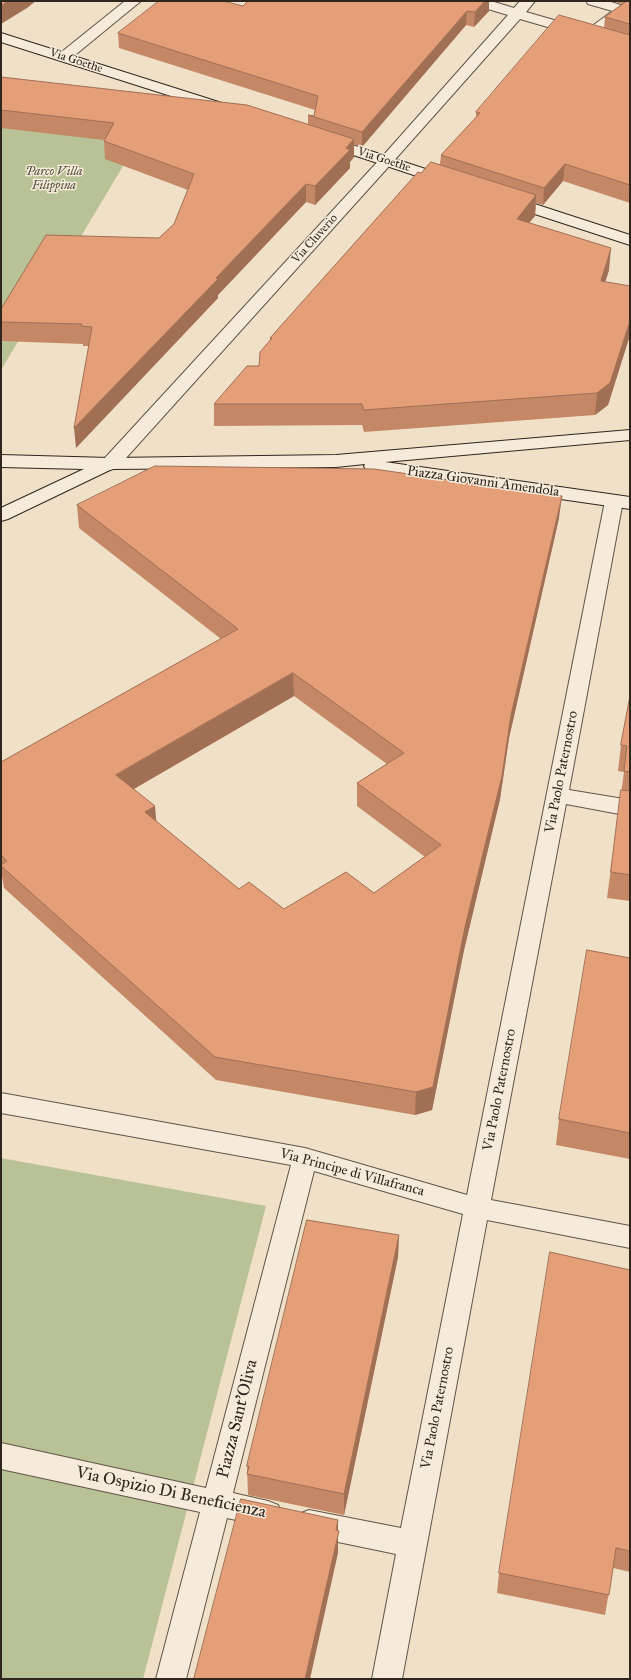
<!DOCTYPE html>
<style>
body{margin:0}
#map{position:relative;width:631px;height:1680px;overflow:hidden;background:#f1e0c8;font-family:"IM FELL Great Primer",serif}
canvas{display:block}
.frame{position:absolute;inset:0;border:2px solid #2f261d;pointer-events:none}
</style>
<div id="map">
<canvas width="631" height="1680"></canvas>
<div class="frame"></div>
</div>
<script>
const ctx = document.querySelector('canvas').getContext('2d');
ctx.lineJoin = 'round';
function paint(path, color) { ctx.fillStyle = color; ctx.fill(path, 'evenodd'); }
function stroke(path, color, width, dash) { ctx.strokeStyle = color; ctx.lineWidth = width; ctx.lineCap = dash ? 'butt' : 'round'; ctx.setLineDash(dash || []); ctx.stroke(path); }
function drawText(font, color, halo, rows, align = 'center') {
  ctx.font = font + ' "IM FELL Great Primer",serif'; ctx.lineWidth = 3; ctx.setLineDash([]); ctx.textBaseline = 'middle'; ctx.strokeStyle = halo; ctx.fillStyle = color; for (const [text, x, y, turn = 0] of rows) {
    ctx.save(); ctx.translate(x, y); ctx.rotate((+turn || 0) * Math.PI / 180); ctx.textAlign = isNaN(turn) ? turn : align; if (halo) ctx.strokeText(text, 0, 0); ctx.fillText(text, 0, 0); ctx.restore();
  }
}
paint(new Path2D(`
 M 1,119 L 141,136 L 1,370 Z
 M 1,1158 L 266,1206 L 143,1679 L 1,1679 Z`), '#b9c296');
const lane = new Path2D(`
 M 623,6 L 628,7 L 630,10 L 628,13 L 594,38 L 589,39 L 584,38 L 582,35 L 584,32 L 618,7 Z`);
const street = new Path2D(`
 M 125,1 L 141,1 L 69,60 L 64,61 L 59,60 L 57,57 L 59,54 Z
 M 469,1 L 491,1 L 514,8 L 520,1 L 535,1 L 526,12 L 630,42 L 630,51 L 520,19 L 391,164 L 117,468 L 110,470 L 103,468 L 101,464 L 103,460 L 381,158 L 508,15 L 471,4 Z
 M 586,1 L 608,1 L 630,8 L 630,16 L 588,4 Z
 M 614,495 L 621,497 L 623,501 L 569,790 L 630,800 L 630,816 L 566,804 L 491,1200 L 630,1226 L 630,1248 L 487,1220 L 402,1679 L 372,1679 L 396,1554 L 309,1536 L 299,1532 L 295,1523 L 299,1514 L 309,1510 L 401,1528 L 463,1214 L 314,1171 L 233,1493 L 268,1501 L 278,1505 L 282,1514 L 278,1523 L 268,1527 L 227,1518 L 186,1679 L 156,1679 L 200,1512 L 1,1469 L 1,1443 L 206,1488 L 291,1165 L 1,1113 L 1,1093 L 305,1148 L 467,1195 L 605,501 L 607,497 Z`);
const secondary = new Path2D(`
 M 1,33 L 225,104 L 227,107 L 225,110 L 220,111 L 215,110 L 1,42 Z
 M 325,136 L 456,179 L 458,182 L 456,185 L 450,187 L 444,185 L 320,144 L 317,141 L 320,138 Z
 M 507,195 L 630,235 L 630,245 L 501,203 L 499,200 L 501,197 Z
 M 630,430 L 630,440 L 385,462 L 630,497 L 630,509 L 373,472 L 366,470 L 364,466 L 365,464 L 336,467 L 112,469 L 8,519 L 1,521 L 1,508 L 84,469 L 1,467 L 1,455 L 110,458 L 336,455 Z`);
stroke(lane, '#605448', 2);
stroke(street, '#605448', 2);
stroke(secondary, '#2f261d', 2);
paint(lane, '#f6ebdb');
paint(street, '#f6ebdb');
paint(secondary, '#f6ebdb');
paint(new Path2D(`
 M 248,1 L 489,1 L 489,11 L 474,27 L 466,25 L 362,147 L 354,145 L 354,157 L 350,162 L 350,168 L 315,205 L 306,202 L 218,295 L 218,298 L 76,448 L 89,346 L 83,346 L 83,344 L 1,341 L 1,309 L 159,238 L 174,224 L 188,190 L 105,159 L 104,140 L 1,128 L 1,77 L 308,124 L 308,115 L 314,116 L 315,110 L 119,48 L 118,33 L 243,6 Z
 M 613,1 L 630,1 L 630,203 L 563,181 L 543,205 L 536,203 L 535,216 L 529,222 L 609,270 L 605,282 L 630,286 L 630,335 L 608,405 L 595,415 L 364,432 L 362,425 L 214,426 L 214,404 L 259,366 L 270,341 L 270,338 L 421,173 L 440,164 L 441,155 L 476,118 L 476,112 L 604,28 L 605,17 L 622,4 Z
 M 77,505 L 559,518 L 509,738 L 500,799 L 464,950 L 432,1110 L 415,1115 L 216,1080 L 4,888 L 2,876 L 1,876 L 1,762 L 221,639 L 79,528 ZM 294,696 L 387,764 L 357,783 L 357,806 L 425,857 L 374,893 L 284,909 L 239,889 L 156,821 L 134,789 Z
 M 630,696 L 630,901 L 607,898 L 624,772 L 618,771 L 621,745 Z
 M 630,958 L 630,1159 L 556,1145 L 559,1119 Z
 M 399,1235 L 398,1257 L 344,1515 L 248,1495 L 247,1466 Z
 M 630,1270 L 630,1572 L 613,1568 L 605,1615 L 497,1593 L 499,1573 Z`), '#c48867');
paint(new Path2D(`
 M 8,1 L 36,1 L 27,8 L 1,24 L 1,6 Z
 M 485,1 L 489,1 L 489,11 L 474,27 L 475,12 Z
 M 467,11 L 466,25 L 362,147 L 362,132 Z
 M 354,139 L 354,157 L 350,162 L 350,168 L 315,205 L 315,186 Z
 M 565,164 L 563,181 L 543,205 L 544,188 Z
 M 306,184 L 306,202 L 218,295 L 218,298 L 76,448 L 74,428 L 216,278 Z
 M 536,195 L 535,216 L 515,240 L 517,219 Z
 M 611,248 L 609,270 L 599,302 L 601,281 Z
 M 630,321 L 630,335 L 608,405 L 595,415 L 597,393 Z
 M 562,496 L 559,518 L 509,738 L 500,799 L 464,950 L 432,1110 L 415,1115 L 416,1092 L 465,927 L 511,715 Z
 M 293,673 L 294,696 L 118,798 L 116,775 Z
 M 155,806 L 157,829 L 145,812 Z
 M 399,1235 L 398,1257 L 344,1515 L 344,1494 Z
 M 338,1520 L 338,1553 L 310,1679 L 305,1679 Z`), '#a06f54');
const building = new Path2D(`
 M 1,1 L 8,1 L 1,6 Z
 M 159,1 L 223,1 L 243,6 L 248,1 L 485,1 L 475,12 L 467,11 L 362,132 L 308,115 L 314,116 L 318,96 L 118,33 Z
 M 627,1 L 630,1 L 630,24 L 605,17 Z
 M 559,15 L 630,35 L 630,185 L 565,164 L 544,188 L 441,155 L 480,113 L 476,112 Z
 M 1,77 L 247,105 L 354,139 L 346,148 L 350,150 L 315,186 L 306,184 L 216,278 L 218,279 L 74,428 L 92,327 L 81,326 L 82,324 L 1,322 L 1,309 L 46,235 L 159,238 L 174,224 L 194,174 L 104,141 L 114,123 L 1,110 Z
 M 431,162 L 536,195 L 517,219 L 611,248 L 601,281 L 630,286 L 630,321 L 610,383 L 597,393 L 364,410 L 362,404 L 214,404 L 247,366 L 259,366 L 260,352 L 272,338 L 270,338 L 418,172 L 421,173 Z
 M 155,466 L 374,469 L 562,496 L 511,715 L 502,776 L 465,927 L 433,1087 L 416,1092 L 215,1057 L 1,866 L 1,865 L 7,861 L 1,855 L 1,762 L 238,629 L 77,505 ZM 293,673 L 404,753 L 357,783 L 441,845 L 374,893 L 346,872 L 284,909 L 249,882 L 239,889 L 145,812 L 155,806 L 116,775 Z
 M 630,696 L 630,772 L 624,771 L 627,746 L 621,745 Z
 M 621,790 L 630,791 L 630,875 L 611,872 Z
 M 587,950 L 630,958 L 630,1133 L 559,1119 Z
 M 307,1220 L 399,1235 L 344,1494 L 247,1474 L 249,1466 L 247,1466 Z
 M 550,1252 L 630,1270 L 630,1551 L 616,1548 L 609,1595 L 499,1573 Z
 M 241,1499 L 338,1520 L 336,1530 L 339,1531 L 305,1679 L 194,1679 Z`);
paint(building, '#e49e78');
stroke(building, '#a06f54', 1);
drawText('12px', '#2f261d', '#f6ebdb', [
 ["Via Goethe",76,61,18],
 ["Via Goethe",384,160,18],
 ["Via Cluverio",315,239,-48]
]);
drawText('italic 12px', '#524d3b', '#f6ebdb', [
 ["Parco Villa",54,172],
 ["Filippina",54,186]
]);
drawText('14px', '#2f261d', '#f6ebdb', [
 ["Piazza Giovanni Amendola",483,482,8],
 ["Via Paolo Paternostro",562,772,-79],
 ["Via Paolo Paternostro",500,1090,-79],
 ["Via Principe di Villafranca",352,1173,15],
 ["Via Paolo Paternostro",438,1408,-79]
]);
drawText('17px', '#2f261d', '#f6ebdb', [
 ["Piazza Sant'Oliva",238,1419,-76],
 ["Via Ospizio Di Beneficienza",171,1493,12]
]);
</script>
